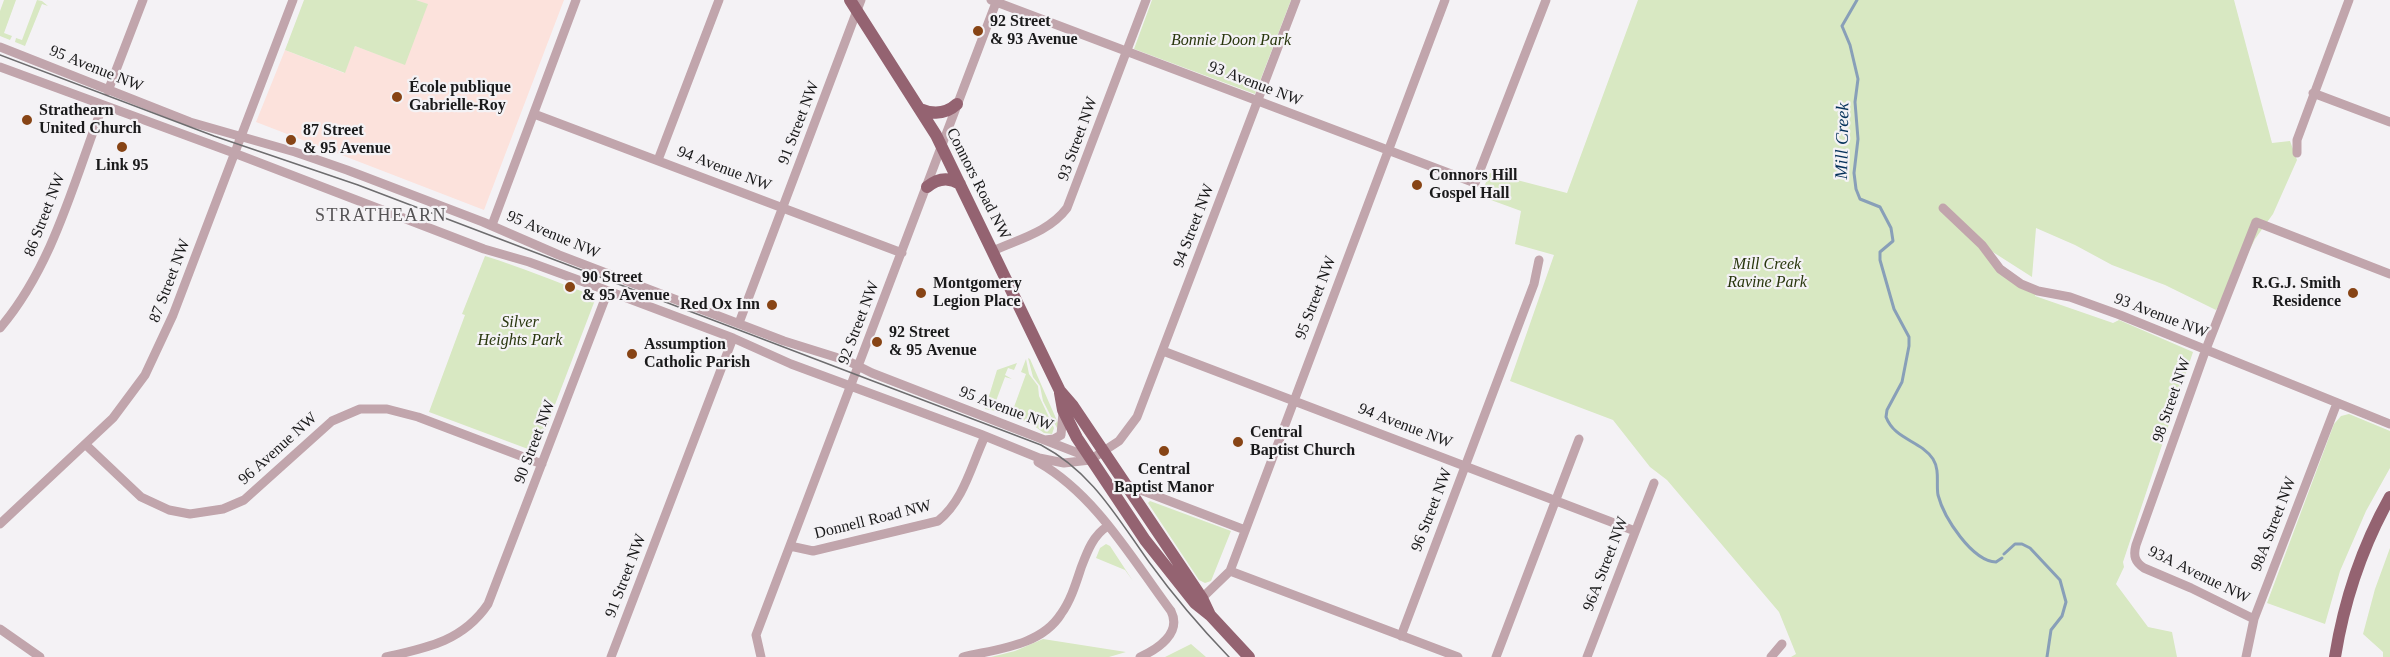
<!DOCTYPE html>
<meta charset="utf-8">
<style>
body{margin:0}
canvas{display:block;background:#f4f2f5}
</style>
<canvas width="2390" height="657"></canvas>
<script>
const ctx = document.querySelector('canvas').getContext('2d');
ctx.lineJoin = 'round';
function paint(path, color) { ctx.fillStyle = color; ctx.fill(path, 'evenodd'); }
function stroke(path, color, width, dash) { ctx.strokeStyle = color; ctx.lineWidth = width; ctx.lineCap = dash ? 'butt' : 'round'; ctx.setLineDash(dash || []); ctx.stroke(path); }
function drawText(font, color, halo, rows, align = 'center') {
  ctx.font = font + ' Georgia,serif'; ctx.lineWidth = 4.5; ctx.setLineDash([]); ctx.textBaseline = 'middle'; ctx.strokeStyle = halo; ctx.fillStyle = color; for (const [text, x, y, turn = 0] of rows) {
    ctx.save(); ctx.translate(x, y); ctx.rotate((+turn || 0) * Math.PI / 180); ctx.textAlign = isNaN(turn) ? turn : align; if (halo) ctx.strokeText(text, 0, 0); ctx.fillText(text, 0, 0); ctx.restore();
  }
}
paint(new Path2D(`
 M 416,0 L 564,0 L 484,210 L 256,122 L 285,50 L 344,73 L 355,46 L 404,64 L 427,4 Z`), '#fce2dc');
paint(new Path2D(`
 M 4,0 L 16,0 L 4,33 L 12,36 L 10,40 L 0,36 L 0,11 Z
 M 37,0 L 42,1 L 48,6 L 42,4 L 25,46 L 15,42 L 16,38 L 22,40 Z
 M 304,0 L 416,0 L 428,4 L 405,65 L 355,46 L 345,73 L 285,50 Z
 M 1152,0 L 1291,0 L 1255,94 L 1134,49 Z
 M 1638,0 L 2234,0 L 2272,143 L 2290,141 L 2297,160 L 2273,214 L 2255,239 L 2231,287 L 2216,310 L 2165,285 L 2112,265 L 2075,245 L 2036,228 L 2032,277 L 1985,247 L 2000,269 L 2038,291 L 2035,296 L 2113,323 L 2119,320 L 2193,352 L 2123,562 L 2124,567 L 2116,584 L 2148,627 L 2172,632 L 2177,657 L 1791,657 L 1796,654 L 1779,612 L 1667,480 L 1650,467 L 1613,420 L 1510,381 L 1554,255 L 1515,244 L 1521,211 L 1480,196 L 1490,173 L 1567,193 Z
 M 485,256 C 521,267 556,282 592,295 L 595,300 L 538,449 L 528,449 L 429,412 L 465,315 L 462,314 Z
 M 1028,358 L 1030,359 L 1058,423 L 1058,430 L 1043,401 L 1040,386 L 1033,377 Z
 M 1026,359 L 1029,374 L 1038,386 L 1039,396 L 1054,428 L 1052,434 L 1044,433 L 1030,423 L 1006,414 L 1009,406 L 1014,407 L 1026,374 L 1021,372 Z
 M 1017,363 L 1014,370 L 1008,368 L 1005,375 L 1012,379 L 1005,377 L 996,401 L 1005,404 L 1002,412 L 985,409 L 997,370 Z
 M 2349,414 L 2390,431 L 2390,468 L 2366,511 L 2340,571 L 2325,624 L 2267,603 L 2334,424 L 2341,416 Z
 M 1150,501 L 1231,531 L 1211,581 L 1205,583 L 1199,580 L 1148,503 Z
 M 1106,544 L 1110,546 L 1133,581 L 1125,570 L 1096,558 L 1100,548 Z
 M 2390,548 L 2390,657 L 2383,657 L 2383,652 L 2363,634 L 2375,589 Z
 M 1043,639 L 1126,652 L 1109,657 L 991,657 L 1015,651 Z
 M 1191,644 L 1206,657 L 1165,657 Z`), '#d8e8c2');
stroke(new Path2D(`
 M 1857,0 L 1842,26 L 1850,45 L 1858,79 L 1855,102 L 1858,139 L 1854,173 L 1856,189 L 1860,199 L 1880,207 L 1891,228 L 1893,241 L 1880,252 L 1880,260 L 1894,309 L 1909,337 L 1909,346 L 1902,382 L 1887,410 L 1886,417 C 1895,440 1920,440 1933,459 C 1940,470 1936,484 1938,495 C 1944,518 1972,561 1996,562 L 2002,558
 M 2004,554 L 2015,544 L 2022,544 L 2030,548 L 2060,580 L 2066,602 L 2062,616 L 2051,630 L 2047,657`), '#889fb8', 3);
stroke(new Path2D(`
 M 991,0 L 1475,183 L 1546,0
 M 0,47 L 190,122 L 295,152 L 347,170 L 483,222 L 559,255 L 784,341 L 848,361 L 872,373 L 1078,453 L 1090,460
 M 0,67 L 234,153 L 484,249 L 529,262 L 603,289 L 733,338 L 791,364 L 980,434 L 1039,458 L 1064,463 L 1090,460 L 1119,441 L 1137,417 L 1296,0
 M 108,91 L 143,0
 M 2313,93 L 2390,122
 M 534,114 L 902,253
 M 2297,153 L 2297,140 L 2349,0
 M 658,160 L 719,0
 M 1943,208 L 1982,245 L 2000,269 L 2021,284 L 2038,291 L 2070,297 L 2120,315 L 2390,424
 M 492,225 L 576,0
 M 993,251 C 1019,239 1049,232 1067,208 L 1146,0
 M 739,323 L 861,0
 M 0,328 C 53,266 74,181 103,105
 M 1163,351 L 1635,531
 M 1045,440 L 1054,439 L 1061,435 L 1063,412
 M 85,444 L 141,497 L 169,510 L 190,514 L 223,509 L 244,500 L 332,421 L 360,409 L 387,409 L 418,417 L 542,464
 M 1038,462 C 1096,495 1132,559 1171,611 C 1182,633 1158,649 1140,657
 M 1125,484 L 1245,530
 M 0,524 L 113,418 L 145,375 L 173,315 L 293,0
 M 790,546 L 813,551 L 938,521 C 964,500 971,466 985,436
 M 1230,571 L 1458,657
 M 1202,598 L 1230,571 L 1445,0
 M 2254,619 L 2191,588 L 2144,568 C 2135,562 2133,556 2136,545 L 2206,349 L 2256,222 L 2390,274
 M 0,629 L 40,657
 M 1401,636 L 1534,284 L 1539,260
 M 386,657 C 427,648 463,641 488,604 L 608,291
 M 611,657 L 733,338
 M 761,657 L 756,635 C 836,423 917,212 997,0
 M 963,657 C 996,649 1041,646 1061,614 C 1071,600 1076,583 1081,568 C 1087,552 1093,535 1108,526
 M 1496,657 L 1579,439
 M 1587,657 L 1654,483
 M 1771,657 L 1782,644
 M 2246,657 L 2254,619 L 2337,403`), '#c1a5ac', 9);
stroke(new Path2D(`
 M 850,0 L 936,135 L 1060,391 L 1073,406 L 1202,598 L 1210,615
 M 920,109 C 934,115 946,114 957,104
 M 927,187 C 938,178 949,177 960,184
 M 1060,393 L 1063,410 L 1077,438 L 1145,540 L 1195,603 L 1210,615 L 1249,657
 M 2335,657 C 2344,601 2362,547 2390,497`), '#946371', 12);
stroke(new Path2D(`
 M 0,55 L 214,136 L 358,185 L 1041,445 C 1092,472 1116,516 1149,562 C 1173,595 1200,627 1229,657`), '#6e6d6f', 1.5);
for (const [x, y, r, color] of [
 [978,31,6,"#874415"],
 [397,97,6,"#874415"],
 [27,120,6,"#874415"],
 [291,140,6,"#874415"],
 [122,147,6,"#874415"],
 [1417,185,6,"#874415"],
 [570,287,6,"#874415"],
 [921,293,6,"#874415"],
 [2353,293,6,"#874415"],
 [772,305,6,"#874415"],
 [877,342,6,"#874415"],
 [632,354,6,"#874415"],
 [1238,442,6,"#874415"],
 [1164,451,6,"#874415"]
]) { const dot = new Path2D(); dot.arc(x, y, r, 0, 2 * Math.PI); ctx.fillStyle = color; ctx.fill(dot); stroke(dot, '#f4f2f5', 2); }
drawText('bold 16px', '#1a1a1b', '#f4f2f5', [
 ["92 Street",990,22],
 ["& 93 Avenue",990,40],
 ["École publique",409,88],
 ["Gabrielle-Roy",409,106],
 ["Strathearn",39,111],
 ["United Church",39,129],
 ["87 Street",303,131],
 ["& 95 Avenue",303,149],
 ["Link 95",122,166,"center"],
 ["Connors Hill",1429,176],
 ["Gospel Hall",1429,194],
 ["90 Street",582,278],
 ["& 95 Avenue",582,296],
 ["Montgomery",933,284],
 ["Legion Place",933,302],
 ["R.G.J. Smith",2341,284,"right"],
 ["Residence",2341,302,"right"],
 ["Red Ox Inn",760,305,"right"],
 ["92 Street",889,333],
 ["& 95 Avenue",889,351],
 ["Assumption",644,345],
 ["Catholic Parish",644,363],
 ["Central",1250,433],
 ["Baptist Church",1250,451],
 ["Central",1164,470,"center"],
 ["Baptist Manor",1164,488,"center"]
], 'left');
drawText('italic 16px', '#28360d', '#f4f2f5', [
 ["Bonnie Doon Park",1231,41],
 ["Mill Creek",1767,265],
 ["Ravine Park",1767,283],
 ["Silver",520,323],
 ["Heights Park",520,341]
]);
drawText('16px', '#1a1a1b', '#f4f2f5', [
 ["95 Avenue NW",96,69,22],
 ["93 Avenue NW",1255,84,21],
 ["91 Street NW",799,123,-69],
 ["93 Street NW",1078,139,-70],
 ["94 Avenue NW",724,169,21],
 ["Connors Road NW",978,184,63],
 ["86 Street NW",45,215,-69],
 ["94 Street NW",1194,226,-69],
 ["95 Avenue NW",553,235,23],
 ["87 Street NW",170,281,-69],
 ["95 Street NW",1316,298,-69],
 ["93 Avenue NW",2161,316,21],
 ["92 Street NW",859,323,-69],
 ["98 Street NW",2172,400,-71],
 ["95 Avenue NW",1006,409,21],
 ["94 Avenue NW",1405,426,21],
 ["90 Street NW",535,442,-69],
 ["96 Avenue NW",278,449,-42],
 ["96 Street NW",1432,510,-69],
 ["Donnell Road NW",873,520,-14],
 ["98A Street NW",2274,524,-69],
 ["96A Street NW",1606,564,-69],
 ["93A Avenue NW",2199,575,26],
 ["91 Street NW",626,576,-69]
]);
drawText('italic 18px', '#05325b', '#f4f2f5', [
 ["Mill Creek",1843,141,-89]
]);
ctx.letterSpacing = '1.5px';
drawText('18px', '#565456', '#f4f2f5', [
 ["STRATHEARN",381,216]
]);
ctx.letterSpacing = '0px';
</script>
